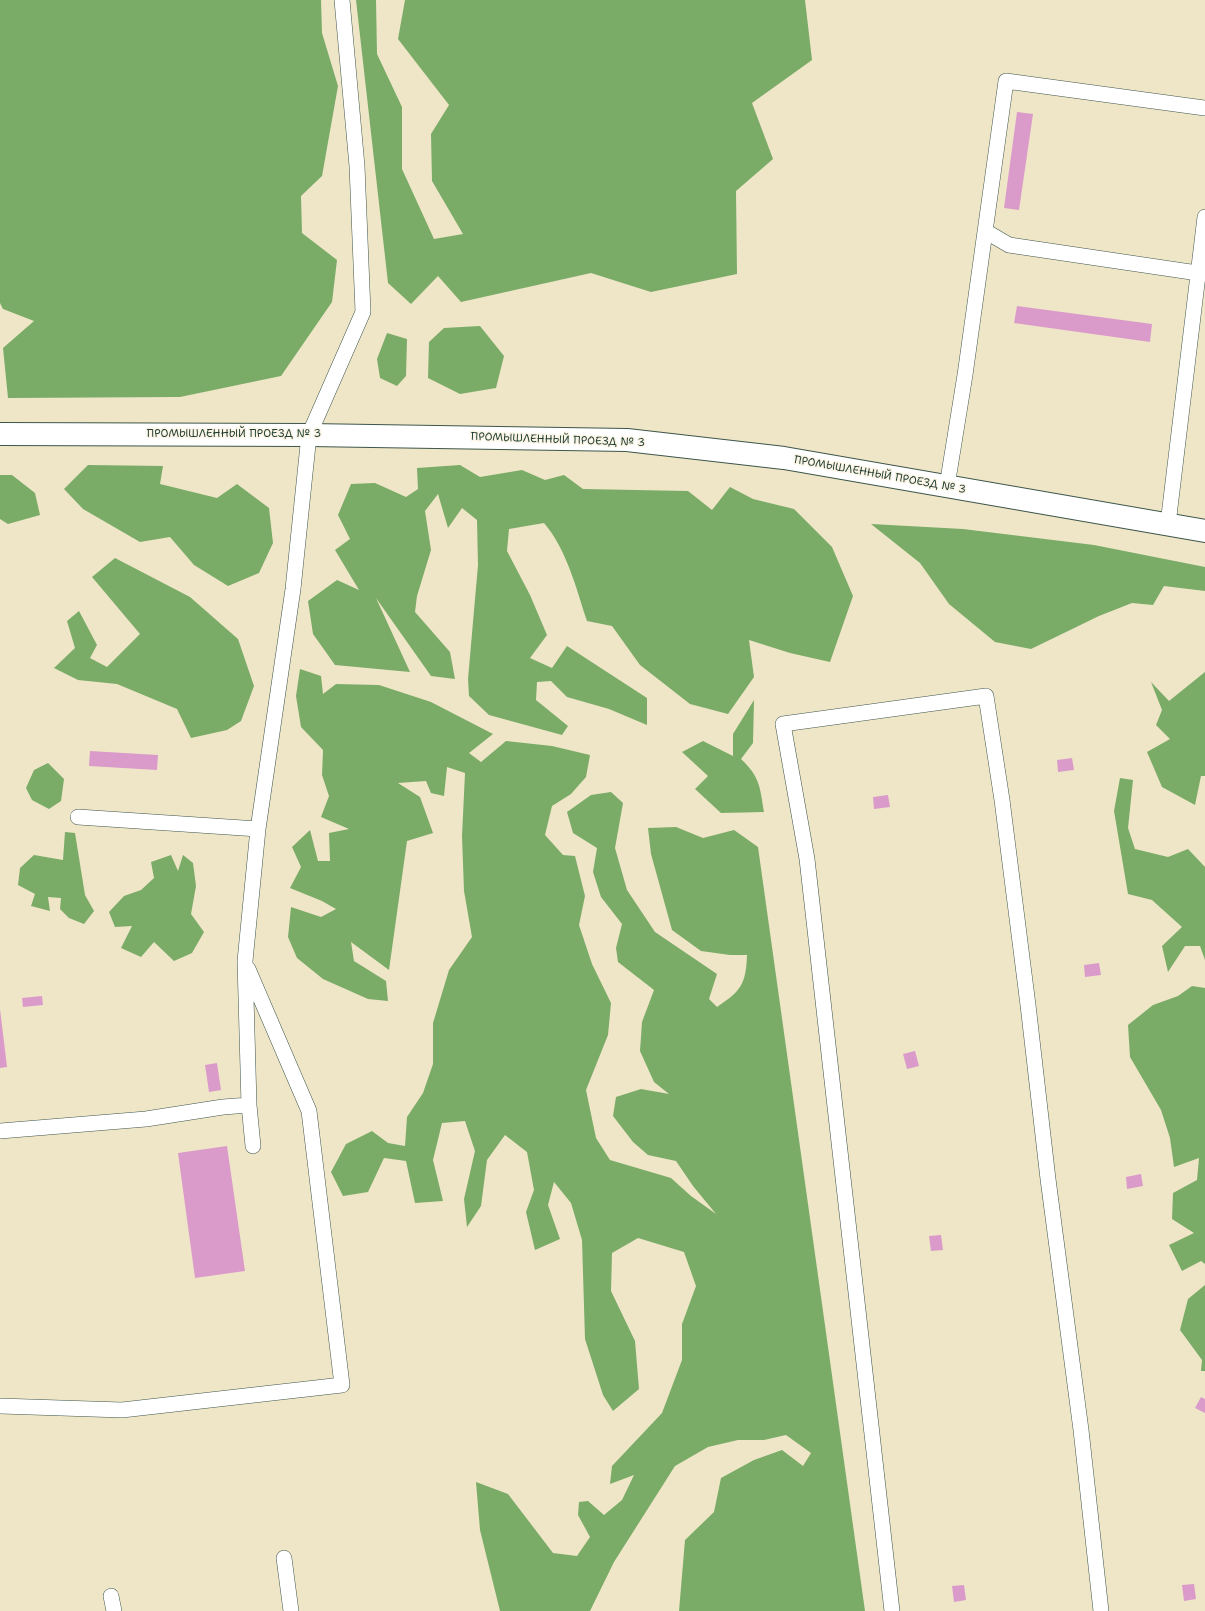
<!DOCTYPE html>
<meta charset="utf-8">
<style>
body{margin:0}
canvas{display:block;background:#efe5c7}
</style>
<canvas width="1205" height="1611"></canvas>
<script>
const ctx = document.querySelector('canvas').getContext('2d');
ctx.lineJoin = 'round';
function paint(path, color) { ctx.fillStyle = color; ctx.fill(path, 'evenodd'); }
function stroke(path, color, width, dash) { ctx.strokeStyle = color; ctx.lineWidth = width; ctx.lineCap = dash ? 'butt' : 'round'; ctx.setLineDash(dash || []); ctx.stroke(path); }
function drawText(font, color, halo, rows, align = 'center') {
  ctx.font = font + ' "Shantell Sans",sans-serif'; ctx.lineWidth = 3; ctx.setLineDash([]); ctx.textBaseline = 'middle'; ctx.strokeStyle = halo; ctx.fillStyle = color; for (const [text, x, y, turn = 0] of rows) {
    ctx.save(); ctx.translate(x, y); ctx.rotate((+turn || 0) * Math.PI / 180); ctx.textAlign = isNaN(turn) ? turn : align; if (halo) ctx.strokeText(text, 0, 0); ctx.fillText(text, 0, 0); ctx.restore();
  }
}
paint(new Path2D(`
 M 0,0 L 321,0 L 322,33 L 338,86 L 322,176 L 301,196 L 302,233 L 337,260 L 332,302 L 281,376 L 180,397 L 8,398 L 3,348 L 34,321 L 3,309 L 0,303 Z
 M 356,0 L 376,0 L 377,54 L 402,107 L 402,169 L 434,239 L 463,234 L 432,181 L 431,134 L 449,105 L 398,39 L 405,0 L 805,0 L 812,60 L 752,103 L 773,159 L 736,191 L 737,274 L 651,292 L 591,273 L 461,302 L 438,276 L 411,304 L 388,283 Z
 M 480,326 L 504,356 L 496,388 L 460,394 L 428,378 L 429,342 L 444,328 Z
 M 387,333 L 407,339 L 406,376 L 397,386 L 380,378 L 377,359 Z
 M 88,465 L 163,466 L 160,484 L 217,498 L 237,484 L 269,508 L 273,543 L 259,573 L 228,586 L 194,565 L 170,537 L 140,542 L 83,509 L 64,489 Z
 M 460,465 L 480,477 L 522,470 L 545,480 L 564,475 L 583,489 L 688,491 L 712,510 L 730,487 L 753,499 L 794,509 L 832,547 L 853,596 L 830,662 L 790,653 L 749,640 L 754,677 L 728,714 L 690,704 L 640,665 L 612,626 L 587,621 C 576,588 567,550 544,523 L 509,529 L 507,551 L 530,595 L 547,635 L 530,658 L 552,668 L 567,646 L 647,698 L 647,725 L 609,709 L 567,697 L 551,681 L 537,682 L 536,700 L 568,726 L 562,735 L 489,715 L 469,696 L 468,679 L 478,565 L 477,520 L 462,508 L 448,528 L 438,494 L 425,511 L 431,550 L 417,596 L 415,612 L 450,652 L 455,679 L 431,676 L 376,598 L 410,672 L 335,665 L 313,634 L 308,601 L 337,580 L 359,590 L 335,550 L 350,539 L 338,515 L 351,484 L 375,483 L 406,497 L 418,489 L 417,468 Z
 M 0,475 L 12,475 L 35,493 L 40,515 L 8,524 L 0,519 Z
 M 871,524 L 963,529 L 1094,545 L 1205,567 L 1205,591 L 1164,586 L 1153,605 L 1132,603 L 1099,616 L 1031,649 L 995,642 L 949,604 L 920,563 Z
 M 115,558 L 190,597 L 238,639 L 254,686 L 241,721 L 227,730 L 191,738 L 177,709 L 117,684 L 78,680 L 54,668 L 75,648 L 67,621 L 79,611 L 97,645 L 90,658 L 107,667 L 140,634 L 92,577 Z
 M 300,669 L 321,676 L 323,694 L 336,684 L 379,685 L 431,702 L 493,734 L 469,753 L 481,762 L 506,741 L 552,746 L 590,755 L 586,777 L 571,794 L 552,806 L 545,835 L 563,855 L 575,856 L 585,896 L 579,925 L 592,964 L 611,1003 L 608,1035 L 586,1090 L 596,1138 L 610,1160 L 671,1178 L 691,1196 L 716,1214 L 693,1186 L 676,1161 L 648,1155 L 633,1142 L 613,1116 L 616,1097 L 641,1089 L 669,1094 L 654,1082 L 640,1051 L 642,1022 L 654,990 L 618,962 L 616,948 L 622,924 L 601,897 L 593,872 L 597,848 L 573,833 L 567,812 L 591,795 L 611,792 L 623,803 L 615,848 L 627,890 L 655,932 L 717,974 L 709,999 L 717,1007 C 741,991 746,984 747,955 L 730,955 L 701,951 L 672,930 L 651,854 L 648,828 L 676,827 L 703,838 L 734,830 L 758,847 L 865,1611 L 679,1611 L 685,1540 L 714,1512 L 721,1478 L 754,1460 L 782,1450 L 803,1466 L 811,1453 L 786,1435 L 764,1440 L 738,1440 L 708,1447 L 675,1466 L 614,1562 L 590,1611 L 500,1611 L 480,1530 L 476,1482 L 508,1494 L 553,1553 L 577,1556 L 590,1537 L 578,1515 L 579,1502 L 588,1501 L 604,1515 L 622,1500 L 634,1475 L 610,1484 L 612,1466 L 662,1413 L 682,1360 L 682,1324 L 696,1286 L 684,1252 L 638,1238 L 612,1253 L 611,1291 L 635,1341 L 639,1389 L 613,1411 L 603,1395 L 585,1339 L 582,1240 L 571,1203 L 554,1182 L 548,1205 L 560,1239 L 535,1250 L 526,1212 L 534,1190 L 527,1152 L 505,1135 L 487,1160 L 481,1206 L 467,1227 L 464,1199 L 475,1151 L 465,1121 L 442,1123 L 433,1160 L 443,1201 L 415,1203 L 406,1161 L 384,1158 L 368,1192 L 343,1196 L 331,1172 L 346,1144 L 372,1131 L 388,1143 L 405,1146 L 407,1117 L 423,1093 L 433,1064 L 433,1023 L 449,970 L 472,937 L 464,891 L 462,836 L 465,773 L 447,767 L 444,796 L 431,793 L 426,781 L 398,783 L 420,797 L 433,833 L 407,841 L 389,970 L 351,942 L 354,961 L 386,981 L 388,1001 L 368,999 L 323,979 L 297,958 L 288,937 L 291,907 L 321,917 L 336,909 L 322,901 L 290,888 L 301,867 L 292,847 L 310,830 L 318,861 L 330,861 L 329,833 L 349,829 L 321,817 L 329,796 L 322,775 L 323,750 L 301,727 L 296,696 Z
 M 1205,672 L 1205,776 L 1201,776 L 1195,805 L 1162,787 L 1147,752 L 1170,739 L 1156,725 L 1162,710 L 1151,682 L 1169,701 Z
 M 754,700 L 753,743 L 741,759 C 760,777 760,787 764,812 L 721,813 L 695,789 L 708,776 L 682,752 L 703,741 L 733,756 L 733,734 Z
 M 48,763 L 64,779 L 61,801 L 49,809 L 32,800 L 26,788 L 34,770 Z
 M 1120,778 L 1133,780 L 1128,828 L 1135,849 L 1168,857 L 1188,849 L 1205,867 L 1205,960 L 1200,946 L 1185,946 L 1168,972 L 1162,946 L 1182,927 L 1152,900 L 1128,894 L 1114,811 Z
 M 65,832 L 75,833 L 85,895 L 94,911 L 84,924 L 69,918 L 60,909 L 61,898 L 48,897 L 50,911 L 31,906 L 35,894 L 18,885 L 20,868 L 34,855 L 63,860 Z
 M 171,855 L 178,871 L 183,855 L 193,863 L 196,886 L 191,914 L 204,932 L 192,953 L 174,961 L 154,942 L 141,957 L 121,948 L 132,926 L 115,927 L 109,912 L 124,896 L 141,890 L 154,878 L 151,862 Z
 M 1192,986 L 1205,988 L 1205,1264 L 1201,1261 L 1182,1271 L 1169,1245 L 1194,1233 L 1172,1219 L 1173,1193 L 1197,1180 L 1199,1158 L 1174,1167 L 1170,1138 L 1161,1110 L 1130,1057 L 1128,1025 L 1153,1005 L 1178,996 Z
 M 1205,1285 L 1205,1371 L 1201,1371 L 1202,1360 L 1180,1330 L 1188,1299 Z`), '#7aac68');
paint(new Path2D(`
 M 1017,112 L 1033,114 L 1019,210 L 1004,208 Z
 M 1017,306 L 1152,324 L 1150,342 L 1014,323 Z
 M 90,751 L 158,755 L 157,770 L 89,766 Z
 M 1072,758 L 1074,770 L 1058,772 L 1057,760 Z
 M 888,795 L 890,807 L 874,809 L 873,797 Z
 M 1099,963 L 1101,975 L 1085,977 L 1084,965 Z
 M 42,996 L 43,1005 L 23,1007 L 22,998 Z
 M 0,1009 L 7,1067 L 0,1068 Z
 M 915,1051 L 919,1066 L 907,1069 L 903,1054 Z
 M 217,1063 L 221,1090 L 209,1092 L 205,1065 Z
 M 227,1146 L 245,1271 L 195,1278 L 178,1153 Z
 M 1141,1174 L 1143,1186 L 1127,1189 L 1126,1177 Z
 M 941,1235 L 943,1250 L 931,1251 L 929,1236 Z
 M 1201,1397 L 1205,1399 L 1205,1413 L 1195,1408 Z
 M 1194,1584 L 1196,1599 L 1184,1601 L 1182,1585 Z
 M 964,1585 L 966,1600 L 954,1602 L 952,1586 Z`), '#da9bcb');
const lane = new Path2D(`
 M 985,231 L 1009,245 L 1205,274
 M 947,486 L 965,375 L 1006,81 L 1205,108
 M 1168,524 L 1205,217
 M 78,817 L 258,829
 M 0,1131 L 146,1119 L 223,1107 L 249,1105
 M 253,1146 L 249,1105 L 245,961 L 258,829 L 293,589 L 309,435 L 363,312 L 357,166 L 342,0
 M 0,1406 L 122,1410 L 342,1385 L 309,1111 L 248,969
 M 284,1558 L 291,1611
 M 111,1596 L 114,1611
 M 892,1611 L 807,859 L 783,724 L 986,696 L 1002,800 L 1028,1005 L 1048,1179 L 1081,1430 L 1101,1611`);
const secondary = new Path2D(`
 M 0,434 L 309,435 L 627,440 L 784,458 L 1205,531`);
stroke(lane, '#3e564a', 16);
stroke(secondary, '#3e564a', 24);
stroke(lane, '#fff', 15);
stroke(secondary, '#fff', 22);
drawText('11px', '#1f3d34', '#fcf5e5', [
 ["ПРОМЫШЛЕННЫЙ ПРОЕЗД № 3",234,434],
 ["ПРОМЫШЛЕННЫЙ ПРОЕЗД № 3",558,440,2],
 ["ПРОМЫШЛЕННЫЙ ПРОЕЗД № 3",880,475,10]
]);
</script>
